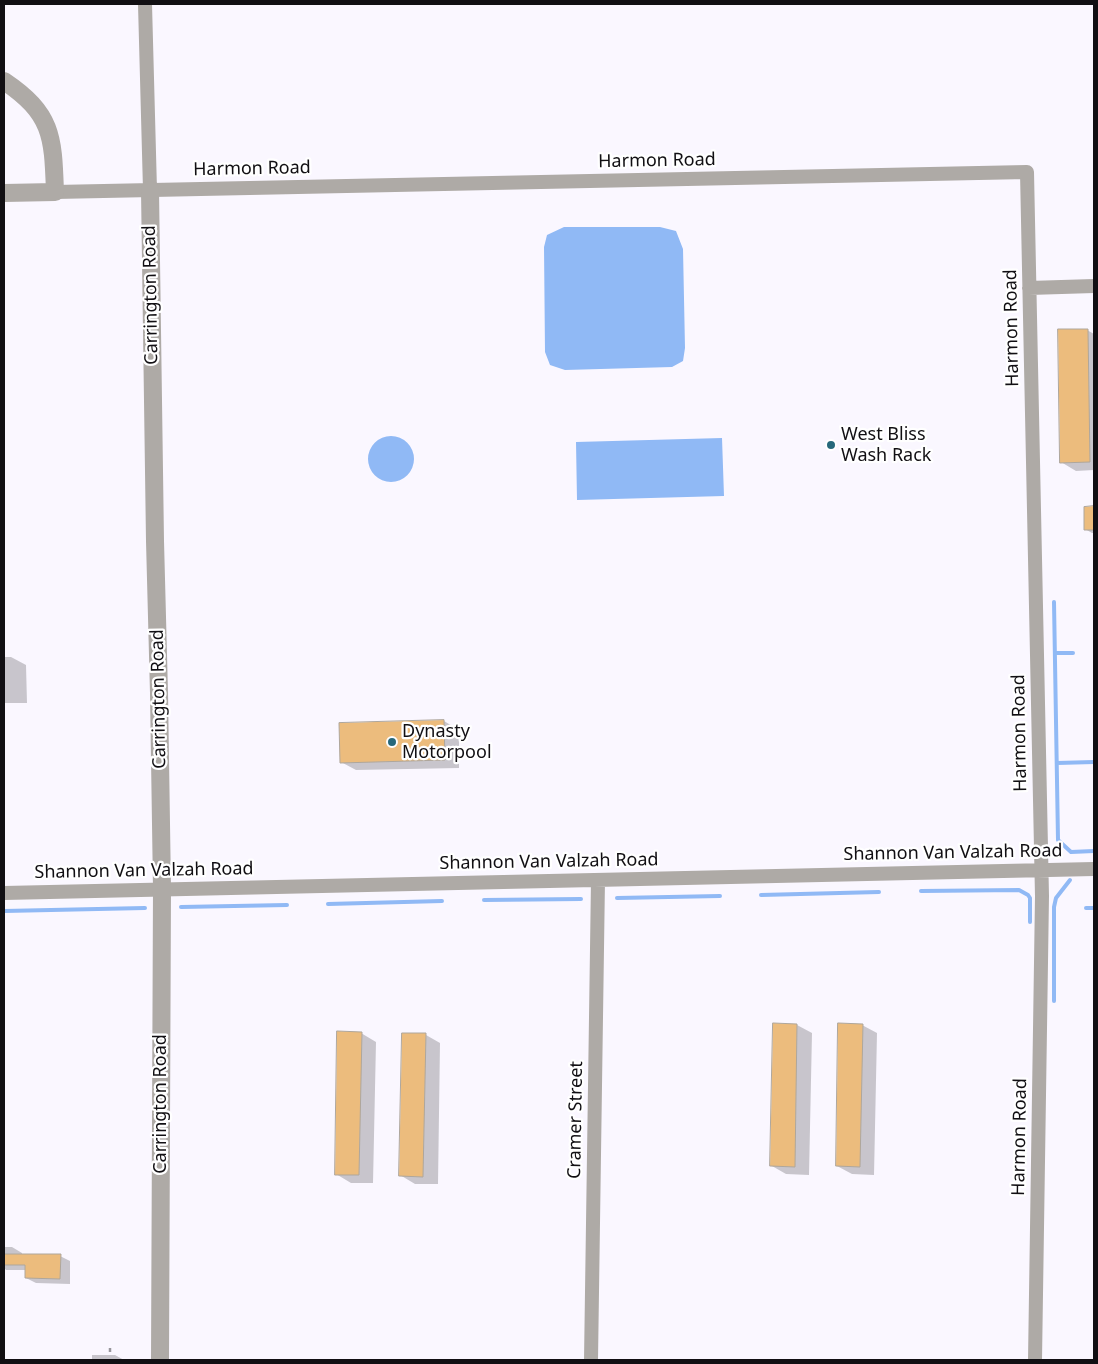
<!DOCTYPE html>
<style>
body{margin:0}
#map{position:relative;width:1098px;height:1364px;overflow:hidden;background:#faf7ff;font-family:"Noto Sans",sans-serif}
canvas{display:block}
.frame{position:absolute;inset:0;border:5px solid #110f13;pointer-events:none}
</style>
<div id="map">
<canvas width="1098" height="1364"></canvas>
<div class="frame"></div>
</div>
<script>
const ctx = document.querySelector('canvas').getContext('2d');
ctx.lineJoin = 'round';
function paint(path, color) { ctx.fillStyle = color; ctx.fill(path, 'evenodd'); }
function stroke(path, color, width, dash) { ctx.strokeStyle = color; ctx.lineWidth = width; ctx.lineCap = dash ? 'butt' : 'round'; ctx.setLineDash(dash || []); ctx.stroke(path); }
function drawText(font, color, halo, rows, align = 'center') {
  ctx.font = font + ' "Noto Sans",sans-serif'; ctx.lineWidth = 4.5; ctx.setLineDash([]); ctx.textBaseline = 'middle'; ctx.strokeStyle = halo; ctx.fillStyle = color; for (const [text, x, y, turn = 0] of rows) {
    ctx.save(); ctx.translate(x, y); ctx.rotate((+turn || 0) * Math.PI / 180); ctx.textAlign = isNaN(turn) ? turn : align; if (halo) ctx.strokeText(text, 0, 0); ctx.fillText(text, 0, 0); ctx.restore();
  }
}
paint(new Path2D(`
 M 564,227 L 660,227 L 676,231 L 683,249 L 685,348 L 683,361 L 672,367 L 565,370 L 550,365 L 545,352 L 544,247 L 547,235 Z
 M368 459a23 23 0 1 1 46 0a23 23 0 1 1-46 0Z
 M 722,438 L 724,496 L 577,500 L 576,442 Z`), '#90b9f5');
paint(new Path2D(`
 M 1087,330 L 1094,334 L 1094,470 L 1076,471 L 1061,462 Z
 M 1094,507 L 1094,533 L 1092,533 L 1085,529 L 1085,508 Z
 M 4,657 L 11,657 L 26,665 L 27,703 L 4,703 Z
 M 444,721 L 459,730 L 459,768 L 356,770 L 341,762 Z
 M 797,1025 L 812,1033 L 809,1175 L 786,1174 L 772,1166 Z
 M 862,1025 L 877,1033 L 874,1175 L 852,1174 L 837,1166 Z
 M 361,1033 L 376,1042 L 373,1183 L 351,1183 L 336,1174 Z
 M 426,1035 L 440,1043 L 438,1184 L 415,1184 L 400,1175 Z
 M 4,1247 L 12,1247 L 22,1253 L 22,1255 L 60,1256 L 70,1261 L 70,1284 L 36,1283 L 26,1278 L 26,1270 L 6,1270 L 4,1268 Z
 M 92,1355 L 115,1355 L 124,1360 L 92,1360 Z`), '#0003');
stroke(new Path2D(`
 M 1054,602 L 1058,840 L 1071,852 L 1094,851
 M 1055,653 L 1073,653
 M 1057,763 L 1094,762
 M 921,891 L 1019,890 L 1028,895 L 1030,898 L 1030,922
 M 761,895 L 879,892
 M 617,898 L 720,896
 M 484,900 L 581,899
 M 328,904 L 442,901
 M 181,907 L 287,905
 M 1086,908 L 1094,908
 M 4,911 L 145,908
 M 1054,1001 L 1054,907 L 1056,898 L 1070,880`), '#90b9f5', 4);
const building = new Path2D(`
 M 1058,329 L 1088,329 L 1090,462 L 1060,463 Z
 M 1094,506 L 1094,530 L 1084,530 L 1084,507 Z
 M 444,720 L 445,760 L 340,763 L 339,723 Z
 M 773,1023 L 797,1024 L 795,1167 L 770,1166 Z
 M 838,1023 L 863,1024 L 860,1167 L 836,1166 Z
 M 337,1031 L 362,1032 L 359,1175 L 335,1175 Z
 M 402,1033 L 426,1033 L 423,1177 L 399,1176 Z
 M 4,1254 L 61,1254 L 60,1279 L 25,1278 L 25,1265 L 4,1265 Z`);
paint(building, '#ecbc7d');
stroke(building, '#aea69c', 1);
stroke(new Path2D(`
 M 110,1348 L 110,1353`), '#97959b', 2.5, [4, 4]);
stroke(new Path2D(`
 M 145,4 L 150,190
 M 55,192 L 1027,172 L 1042,896 L 1035,1360
 M 1029,288 L 1094,286
 M 4,893 L 1094,869
 M 591,1360 L 598,880`), '#aeaaa6', 14);
stroke(new Path2D(`
 M 4,81 C 53,114 53,137 55,192 L 4,193
 M 150,190 L 155,541 L 159,693 L 162,889 L 160,1360`), '#aeaaa6', 18);
for (const [x, y, r, color] of [
 [831,445,5,"#26687b"],
 [392,742,5,"#26687b"]
]) { const dot = new Path2D(); dot.arc(x, y, r, 0, 2 * Math.PI); ctx.fillStyle = color; ctx.fill(dot); stroke(dot, '#fff', 2); }
drawText('18px', '#110f13', '#fff', [
 ["Harmon Road",657,161,-1],
 ["Harmon Road",252,169,-1],
 ["Carrington Road",151,295,-91],
 ["Harmon Road",1012,328,-91],
 ["Carrington Road",159,699,-91],
 ["Harmon Road",1020,733,-91],
 ["Shannon Van Valzah Road",953,853,-1],
 ["Shannon Van Valzah Road",549,862,-1],
 ["Shannon Van Valzah Road",144,871,-1],
 ["Carrington Road",161,1104,-90],
 ["Cramer Street",576,1120,-89],
 ["Harmon Road",1020,1137,-89]
]);
drawText('18px', '#110f13', '#fff', [
 ["West Bliss",841,435],
 ["Wash Rack",841,456],
 ["Dynasty",402,732],
 ["Motorpool",402,753]
], 'left');
</script>
